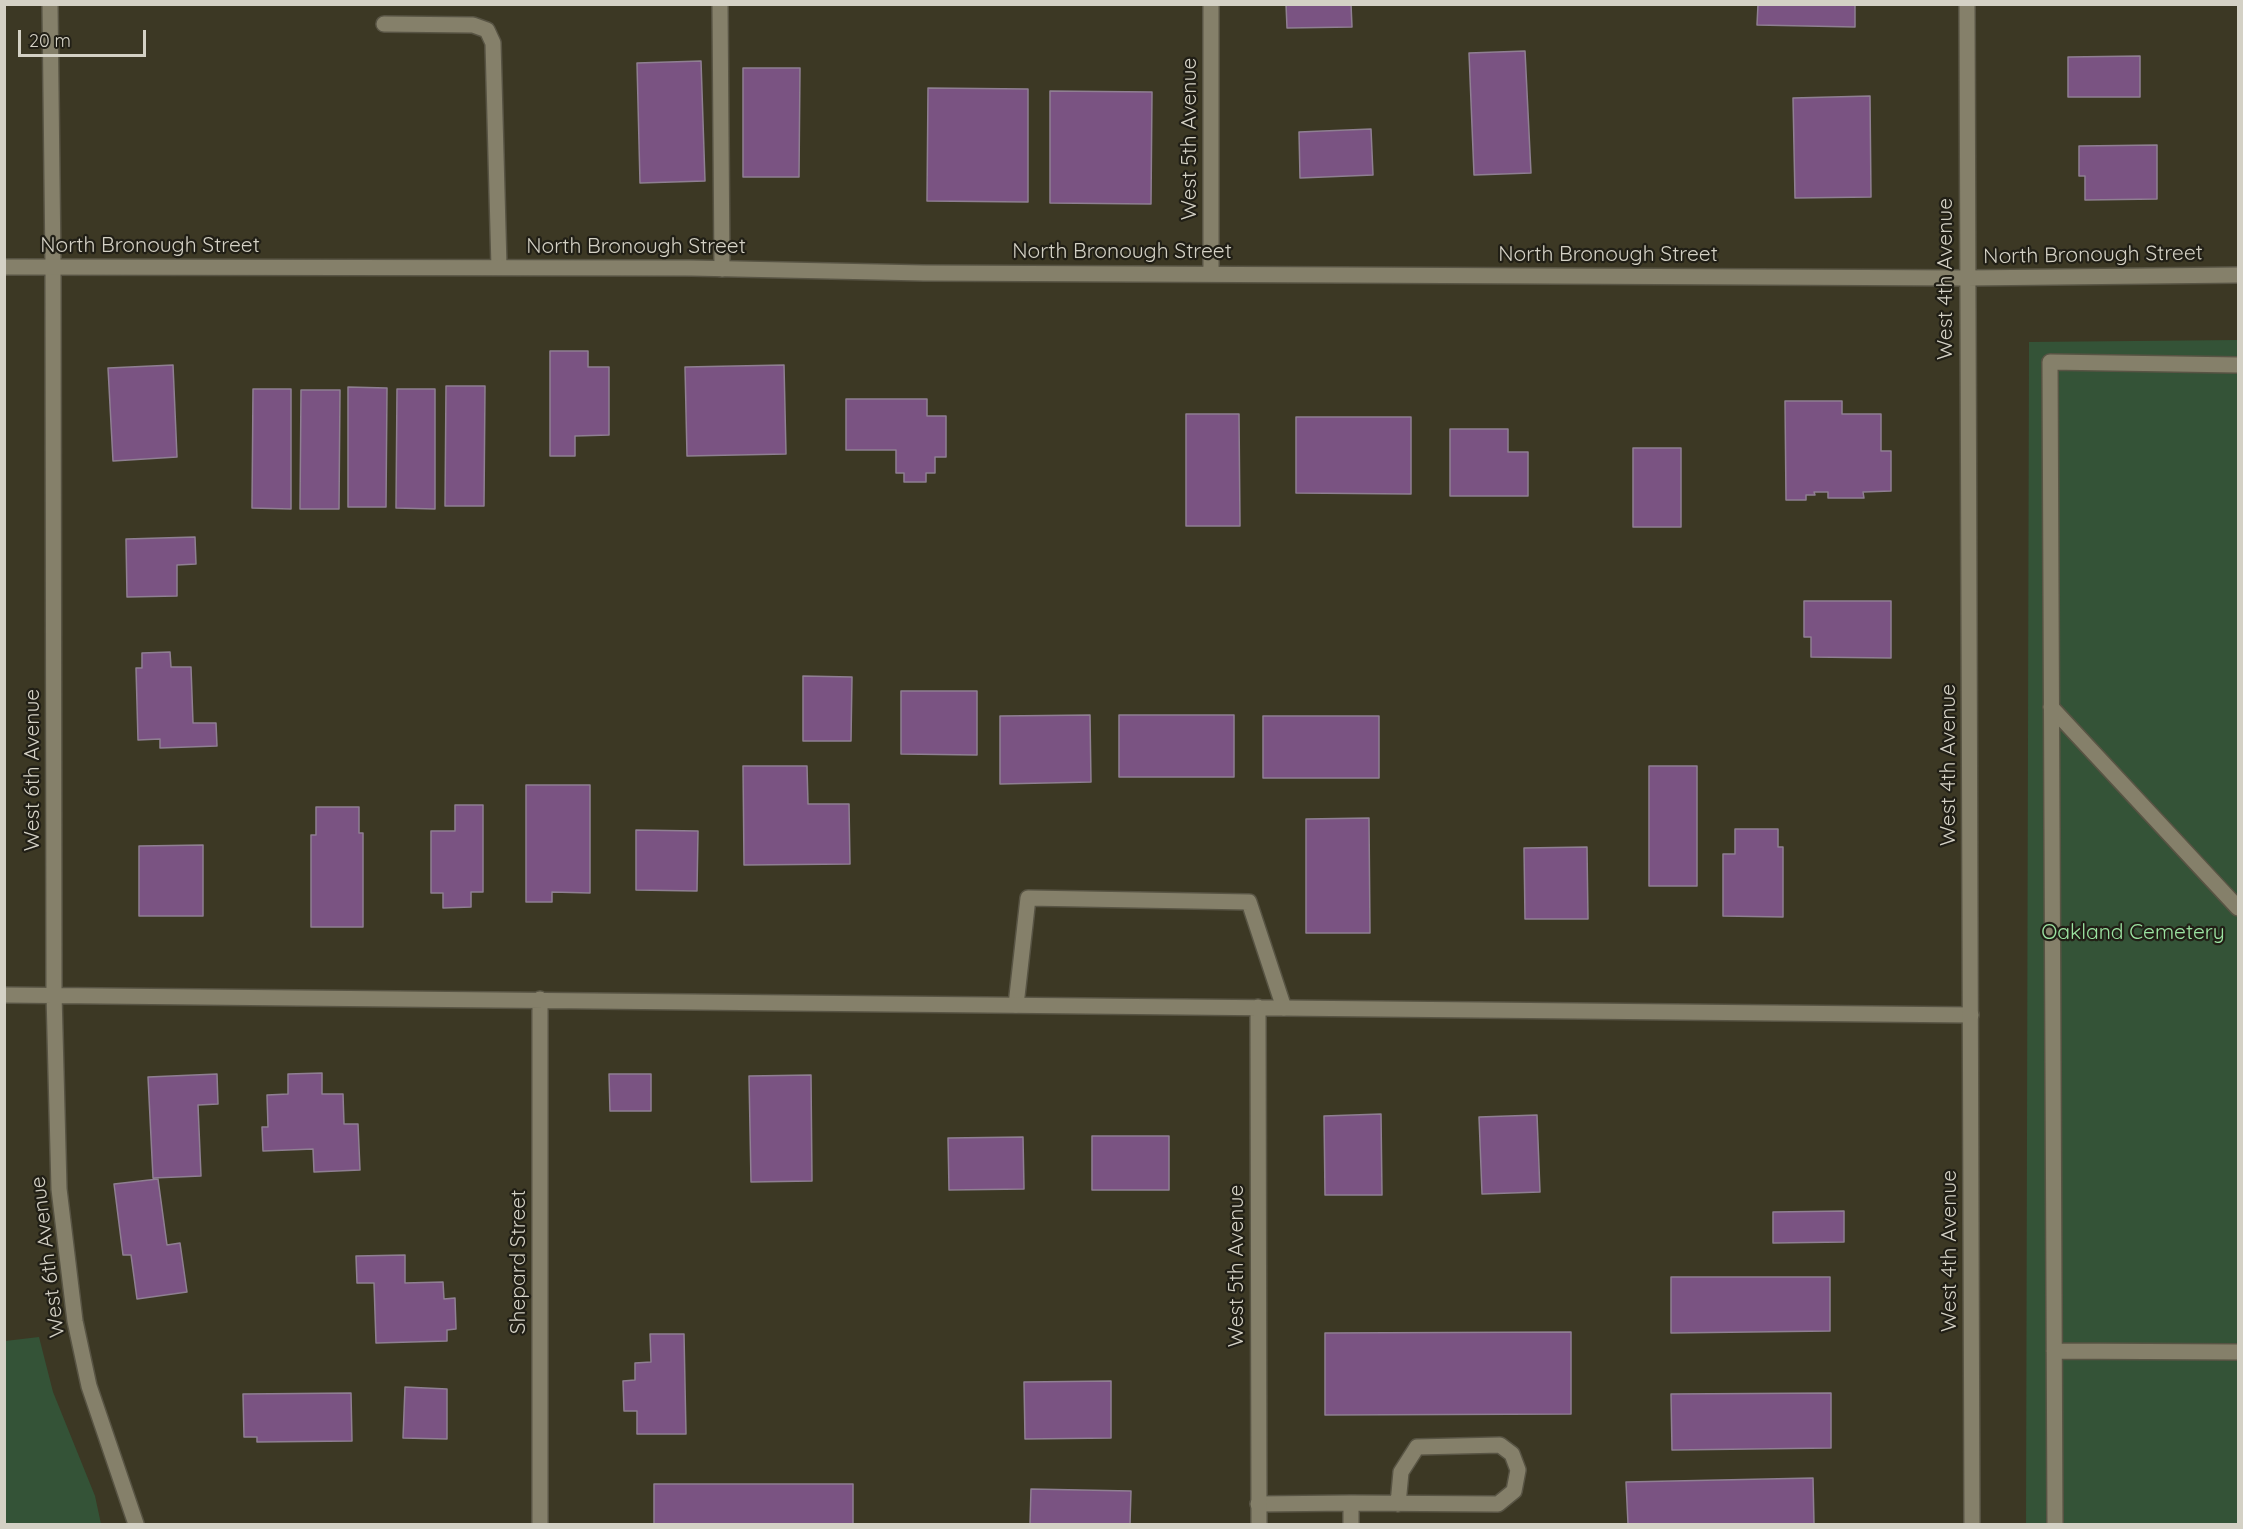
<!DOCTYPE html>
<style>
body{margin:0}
#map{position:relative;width:2243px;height:1529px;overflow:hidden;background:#3c3824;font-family:Quicksand,sans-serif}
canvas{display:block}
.frame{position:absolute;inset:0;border:6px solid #d4d1c5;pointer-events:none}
.scale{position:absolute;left:18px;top:30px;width:128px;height:27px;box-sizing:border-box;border:3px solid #d4d1c5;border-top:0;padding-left:8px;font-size:18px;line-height:21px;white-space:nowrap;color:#d4d1c5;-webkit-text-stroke:4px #211f16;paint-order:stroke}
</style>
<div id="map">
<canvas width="2243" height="1529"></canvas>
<div class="frame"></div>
<div class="scale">20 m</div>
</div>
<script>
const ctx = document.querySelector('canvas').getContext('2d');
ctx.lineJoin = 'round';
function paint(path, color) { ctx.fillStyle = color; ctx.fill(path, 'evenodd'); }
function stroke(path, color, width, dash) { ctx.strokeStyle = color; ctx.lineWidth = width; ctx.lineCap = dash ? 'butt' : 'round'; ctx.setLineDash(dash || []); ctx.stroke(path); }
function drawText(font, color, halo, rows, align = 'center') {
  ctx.font = font + ' Quicksand,sans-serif'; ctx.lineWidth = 4.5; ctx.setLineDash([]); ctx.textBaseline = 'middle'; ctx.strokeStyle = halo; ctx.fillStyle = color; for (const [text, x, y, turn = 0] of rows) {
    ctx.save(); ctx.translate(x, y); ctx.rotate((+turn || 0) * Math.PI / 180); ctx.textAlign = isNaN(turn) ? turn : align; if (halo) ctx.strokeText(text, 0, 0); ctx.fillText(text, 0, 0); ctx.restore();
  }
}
paint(new Path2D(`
 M 2238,340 L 2238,1524 L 2026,1524 L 2029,342 Z
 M 39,1337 L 53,1392 L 95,1496 L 101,1524 L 5,1524 L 5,1341 Z`), '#345337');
const building = new Path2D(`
 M 1286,4 L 1351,4 L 1352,27 L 1287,28 Z
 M 1758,4 L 1855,4 L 1855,27 L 1757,25 Z
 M 1525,51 L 1531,173 L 1474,175 L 1469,53 Z
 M 2140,56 L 2140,97 L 2068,97 L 2068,57 Z
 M 701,61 L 705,181 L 640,183 L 637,63 Z
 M 743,68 L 800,68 L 799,177 L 743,177 Z
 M 928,88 L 1028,89 L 1028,202 L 927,201 Z
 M 1050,91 L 1152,92 L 1151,204 L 1050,203 Z
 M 1870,96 L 1871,197 L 1795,198 L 1793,98 Z
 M 1371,129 L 1373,175 L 1300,178 L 1299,132 Z
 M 2157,145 L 2157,199 L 2085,200 L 2085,176 L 2079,176 L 2079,146 Z
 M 550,351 L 588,351 L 588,367 L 609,367 L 609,435 L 575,436 L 575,456 L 550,456 Z
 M 173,365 L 177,457 L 113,461 L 108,368 Z
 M 784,365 L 786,454 L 687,456 L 685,367 Z
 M 446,386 L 485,386 L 484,506 L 445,506 Z
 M 348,387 L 387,388 L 386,507 L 348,507 Z
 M 253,389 L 291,389 L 291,509 L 252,508 Z
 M 397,389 L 435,389 L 435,509 L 396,508 Z
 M 301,390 L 340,390 L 339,509 L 300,509 Z
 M 846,399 L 927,399 L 927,416 L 946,416 L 946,457 L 935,457 L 935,473 L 926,473 L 926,482 L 904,482 L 904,473 L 896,473 L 896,450 L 846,450 Z
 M 1785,401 L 1842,401 L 1842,414 L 1881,414 L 1881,451 L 1891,451 L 1891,491 L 1863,492 L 1864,498 L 1828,498 L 1828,492 L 1814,492 L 1815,495 L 1806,495 L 1806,500 L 1786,500 Z
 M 1186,414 L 1239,414 L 1240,526 L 1186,526 Z
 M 1296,417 L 1411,417 L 1411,494 L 1296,493 Z
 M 1450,429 L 1508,429 L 1508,452 L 1528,452 L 1528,496 L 1450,496 Z
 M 1633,448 L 1681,448 L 1681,527 L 1633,527 Z
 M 195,537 L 196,564 L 177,565 L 177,596 L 127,597 L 126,539 Z
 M 1804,601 L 1891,601 L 1891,658 L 1811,657 L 1811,637 L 1804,637 Z
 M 170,652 L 171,667 L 191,667 L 193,723 L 216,723 L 217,746 L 160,748 L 160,739 L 138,740 L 136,668 L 142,668 L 142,653 Z
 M 803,676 L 852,677 L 851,741 L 803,741 Z
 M 901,691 L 977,691 L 977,755 L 901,754 Z
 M 1090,715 L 1091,782 L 1000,784 L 1000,716 Z
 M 1119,715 L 1234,715 L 1234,777 L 1119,777 Z
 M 1263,716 L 1379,716 L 1379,778 L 1263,778 Z
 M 743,766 L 807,766 L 808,804 L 849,804 L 850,864 L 744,865 Z
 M 1649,766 L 1697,766 L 1697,886 L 1649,886 Z
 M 526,785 L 590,785 L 590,893 L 552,892 L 552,902 L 526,902 Z
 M 455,805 L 483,805 L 483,892 L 471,892 L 471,907 L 443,908 L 443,893 L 431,893 L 431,831 L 455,831 Z
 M 316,807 L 359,807 L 359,833 L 363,833 L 363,927 L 311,927 L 311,835 L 316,835 Z
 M 1369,818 L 1370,933 L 1306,933 L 1306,819 Z
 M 1735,829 L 1778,829 L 1778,847 L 1783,847 L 1783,917 L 1723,916 L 1723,854 L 1735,854 Z
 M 636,830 L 698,831 L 697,891 L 636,890 Z
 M 203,845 L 203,916 L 139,916 L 139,846 Z
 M 1587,847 L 1588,919 L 1525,919 L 1524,848 Z
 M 322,1073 L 322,1094 L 343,1094 L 344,1124 L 358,1124 L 360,1170 L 314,1172 L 313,1149 L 263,1151 L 262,1127 L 268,1127 L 267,1095 L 288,1094 L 288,1074 Z
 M 217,1074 L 218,1104 L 198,1105 L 201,1176 L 153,1178 L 148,1077 Z
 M 609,1074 L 651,1074 L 651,1111 L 610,1111 Z
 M 811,1075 L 812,1181 L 751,1182 L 749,1076 Z
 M 1381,1114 L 1382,1195 L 1325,1195 L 1324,1116 Z
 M 1537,1115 L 1540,1192 L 1482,1194 L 1479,1117 Z
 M 1092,1136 L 1169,1136 L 1169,1190 L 1092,1190 Z
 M 1023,1137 L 1024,1189 L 949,1190 L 948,1138 Z
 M 158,1179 L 167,1245 L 180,1243 L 187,1292 L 137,1299 L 131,1255 L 123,1255 L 114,1184 Z
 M 1844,1211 L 1844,1242 L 1773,1243 L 1773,1212 Z
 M 405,1255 L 405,1283 L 443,1282 L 444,1299 L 455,1298 L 456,1329 L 447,1330 L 447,1341 L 376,1343 L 374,1283 L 357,1283 L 356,1256 Z
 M 1671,1277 L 1830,1277 L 1830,1331 L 1671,1333 Z
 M 1571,1332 L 1571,1414 L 1325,1415 L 1325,1333 Z
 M 650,1334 L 684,1334 L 686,1434 L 637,1434 L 637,1411 L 624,1411 L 623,1381 L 635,1380 L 635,1363 L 651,1362 Z
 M 1111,1381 L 1111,1438 L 1025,1439 L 1024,1382 Z
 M 405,1387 L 447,1389 L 447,1439 L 403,1438 Z
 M 351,1393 L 352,1441 L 257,1442 L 257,1437 L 244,1437 L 243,1394 Z
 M 1831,1393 L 1831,1448 L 1672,1450 L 1671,1394 Z
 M 1813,1478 L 1814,1524 L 1628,1524 L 1626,1482 Z
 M 654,1484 L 853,1484 L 853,1524 L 654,1524 Z
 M 1031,1489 L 1131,1491 L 1130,1524 L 1030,1524 Z`);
paint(building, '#7a5382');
stroke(building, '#8f7f92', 1.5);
const lane = new Path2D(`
 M 720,4 L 722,269
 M 384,24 L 473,25 L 487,30 L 493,43 L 499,267
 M 2051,707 L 2238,908
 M 1016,1005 L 1028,898 L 1249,902 L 1284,1008
 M 2054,1351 L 2238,1352
 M 1351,1503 L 1498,1504 L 1514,1491 L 1518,1470 L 1512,1454 L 1500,1445 L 1417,1447 L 1401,1472 L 1398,1504
 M 1258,1504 L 1351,1503 L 1351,1524
 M 2055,1524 L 2050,362 L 2238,365`);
const street = new Path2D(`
 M 50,4 L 53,266 L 54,994 L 59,1189 L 75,1321 L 89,1386 L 136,1524
 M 4,995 L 1971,1015
 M 540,999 L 540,1524
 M 1258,1007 L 1259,1524`);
const secondary = new Path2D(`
 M 1211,4 L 1211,273
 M 1967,4 L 1972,1524
 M 4,267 L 691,268 L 924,273 L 1967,278 L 2238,275`);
stroke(lane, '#585444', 18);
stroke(street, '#585444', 18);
stroke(secondary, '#585444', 18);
stroke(lane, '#85806a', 15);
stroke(street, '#85806a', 15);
stroke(secondary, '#85806a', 15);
drawText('21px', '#d4d1c5', '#211f16', [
 ["West 5th Avenue",1190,139,-90],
 ["North Bronough Street",150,246],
 ["North Bronough Street",636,247],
 ["North Bronough Street",1122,252],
 ["North Bronough Street",1608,255],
 ["North Bronough Street",2093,255,-1],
 ["West 4th Avenue",1946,279,-90],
 ["West 4th Avenue",1949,765,-90],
 ["West 6th Avenue",33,770,-90],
 ["West 4th Avenue",1950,1251,-90],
 ["West 6th Avenue",48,1257,-97],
 ["Shepard Street",519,1262,-90],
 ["West 5th Avenue",1237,1266,-90]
]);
drawText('21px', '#9be3a1', '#211f16', [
 ["Oakland Cemetery",2133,933]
]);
</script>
